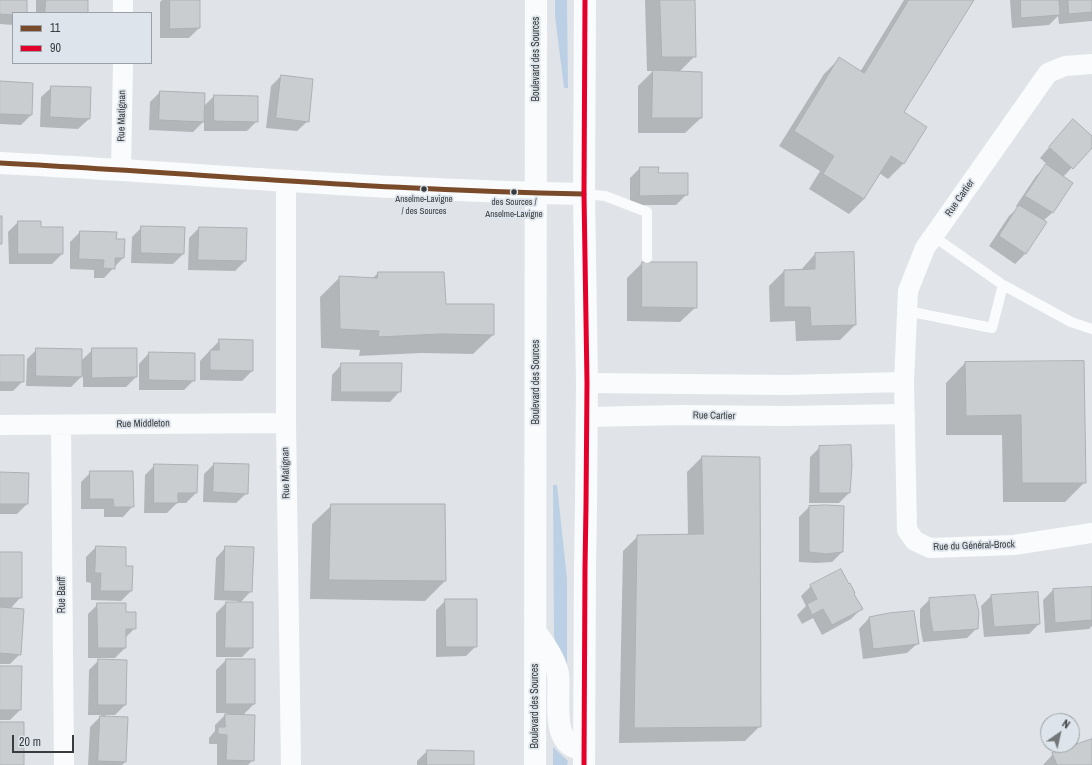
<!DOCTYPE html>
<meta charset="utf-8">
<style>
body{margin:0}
#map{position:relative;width:1092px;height:765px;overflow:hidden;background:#e0e4e8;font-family:"Archivo Narrow",sans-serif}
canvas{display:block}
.legend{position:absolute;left:12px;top:12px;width:140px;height:52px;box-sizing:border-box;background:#dde4eb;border:1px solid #9ba1a6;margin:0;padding:5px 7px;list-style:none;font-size:12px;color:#393c3f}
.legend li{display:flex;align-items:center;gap:8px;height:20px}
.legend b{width:20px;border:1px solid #9ba1a6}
.north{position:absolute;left:1040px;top:713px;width:40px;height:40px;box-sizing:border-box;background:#dde4eb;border:1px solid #9ba1a6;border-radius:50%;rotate:34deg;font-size:11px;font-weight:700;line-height:16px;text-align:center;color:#393c3f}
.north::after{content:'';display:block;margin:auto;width:14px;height:18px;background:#73777a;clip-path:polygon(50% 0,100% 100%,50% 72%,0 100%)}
.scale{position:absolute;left:12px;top:735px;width:62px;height:18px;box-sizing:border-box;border:2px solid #393c3f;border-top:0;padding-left:5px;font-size:12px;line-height:14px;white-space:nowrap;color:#393c3f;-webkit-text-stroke:3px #dde4eb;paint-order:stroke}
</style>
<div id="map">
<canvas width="1092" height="765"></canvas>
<ul class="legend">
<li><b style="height:5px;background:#7a4b2a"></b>11</li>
<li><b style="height:5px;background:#e4002b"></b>90</li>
</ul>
<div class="north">N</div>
<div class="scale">20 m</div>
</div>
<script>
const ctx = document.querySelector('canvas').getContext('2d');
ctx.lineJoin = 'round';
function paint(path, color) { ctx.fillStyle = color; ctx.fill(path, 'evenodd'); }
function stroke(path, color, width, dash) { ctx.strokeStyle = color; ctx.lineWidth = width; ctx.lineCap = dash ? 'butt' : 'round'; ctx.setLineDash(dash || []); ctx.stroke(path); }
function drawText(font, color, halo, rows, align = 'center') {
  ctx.font = font + ' "Archivo Narrow",sans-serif'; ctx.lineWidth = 3.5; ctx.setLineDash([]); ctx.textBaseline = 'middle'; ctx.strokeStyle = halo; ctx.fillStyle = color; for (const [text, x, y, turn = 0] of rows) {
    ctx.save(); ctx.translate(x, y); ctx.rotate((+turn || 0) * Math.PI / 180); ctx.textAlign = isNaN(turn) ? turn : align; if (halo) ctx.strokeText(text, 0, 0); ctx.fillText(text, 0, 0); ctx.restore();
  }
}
paint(new Path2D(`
 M 555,0 L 567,0 L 568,88 L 564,88 L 555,16 Z
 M 553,485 L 557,485 L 567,579 L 567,675 L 562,665 L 554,636 Z
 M 553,747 L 568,761 L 567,765 L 553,765 Z`), '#bbd0e5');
paint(new Path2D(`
 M 0,0 L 26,0 L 26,13 L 13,13 L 13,25 L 0,24 Z
 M 36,0 L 87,0 L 87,13 L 36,13 Z
 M 162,0 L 199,0 L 199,28 L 189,38 L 160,38 L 160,2 Z
 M 645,0 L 694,0 L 695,56 L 679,72 L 701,118 L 685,133 L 638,133 L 638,86 L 653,71 L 647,71 Z
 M 904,0 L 973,0 L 903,112 L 926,127 L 903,164 L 888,179 L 879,173 L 864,199 L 849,214 L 809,189 L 820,171 L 779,146 L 824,74 L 839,59 L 860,72 Z
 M 1010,0 L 1092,0 L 1092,21 L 1059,24 L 1058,16 L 1049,25 L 1012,28 Z
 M 281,76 L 308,121 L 297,131 L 266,128 L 271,86 Z
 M 0,82 L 31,115 L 21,125 L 0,124 Z
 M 52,87 L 89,119 L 78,129 L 40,127 L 41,97 Z
 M 160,92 L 204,106 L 214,96 L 257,121 L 247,131 L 204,131 L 204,121 L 193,132 L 149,130 L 150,102 Z
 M 1063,131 L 1092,137 L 1092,146 L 1063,177 L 1072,183 L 1052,213 L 1043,221 L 1045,223 L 1025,254 L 1015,264 L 989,246 L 1009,216 L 1018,208 L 1016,206 L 1036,176 L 1046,166 L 1050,167 L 1040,158 Z
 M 640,168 L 658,168 L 658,174 L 687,194 L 676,205 L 630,205 L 630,178 Z
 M 18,222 L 40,228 L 62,254 L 52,264 L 9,264 L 8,232 Z
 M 142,227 L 183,254 L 173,264 L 131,263 L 132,237 Z
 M 199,228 L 245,261 L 235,271 L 188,270 L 189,238 Z
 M 80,232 L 115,240 L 124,240 L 123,258 L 104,278 L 94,278 L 94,270 L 70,269 L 70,242 Z
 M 815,254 L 855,325 L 840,340 L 796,341 L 795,321 L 770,322 L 769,286 L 784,271 L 800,271 Z
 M 642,263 L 696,307 L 680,322 L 627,321 L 627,278 Z
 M 378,273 L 445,305 L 493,335 L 473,354 L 421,353 L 359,356 L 360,350 L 321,348 L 320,297 L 340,277 L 372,279 Z
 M 220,340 L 252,371 L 242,381 L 200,380 L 200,361 Z
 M 37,349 L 81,361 L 93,349 L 136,349 L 136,377 L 126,387 L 83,387 L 83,375 L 71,387 L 26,386 L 27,359 Z
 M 149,353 L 194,380 L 184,390 L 139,390 L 139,364 Z
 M 0,356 L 23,381 L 13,391 L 0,391 Z
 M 1083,362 L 1085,482 L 1065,502 L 1003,502 L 1002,435 L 946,435 L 946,383 L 965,363 Z
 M 342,364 L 400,391 L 390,402 L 331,401 L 332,375 Z
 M 820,447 L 849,493 L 839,503 L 809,503 L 810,457 Z
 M 702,457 L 760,726 L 745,741 L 619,743 L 623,551 L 638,536 L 688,536 L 687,472 Z
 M 214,464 L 248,465 L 247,493 L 236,503 L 203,502 L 204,474 Z
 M 155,465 L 196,493 L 186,503 L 177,503 L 167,513 L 144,513 L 145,475 Z
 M 91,472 L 133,506 L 123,517 L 104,517 L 104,509 L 81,509 L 81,482 Z
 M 0,473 L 27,504 L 17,514 L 0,514 Z
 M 332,505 L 444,505 L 445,581 L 425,601 L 310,599 L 312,524 Z
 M 809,507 L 842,552 L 832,562 L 815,563 L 799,562 L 799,517 Z
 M 96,547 L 125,567 L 131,591 L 121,601 L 91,600 L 91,583 L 86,582 L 86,557 Z
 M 226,547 L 251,591 L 240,603 L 252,647 L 242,657 L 216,657 L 216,613 L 226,603 L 238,603 L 238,601 L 214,600 L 216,558 Z
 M 0,553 L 21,597 L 10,609 L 20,654 L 10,664 L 0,664 Z
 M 811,586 L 853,594 L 861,609 L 851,619 L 822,635 L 813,618 L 802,624 L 797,615 L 806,606 L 801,596 Z
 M 1092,588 L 1092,626 L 1089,629 L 1045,633 L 1043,600 L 1053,590 Z
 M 991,596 L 1039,624 L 1029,634 L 984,637 L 981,606 Z
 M 930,599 L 977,628 L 967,638 L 923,642 L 920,626 L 920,609 Z
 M 446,600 L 476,646 L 466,656 L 436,657 L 436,610 Z
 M 98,604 L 125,613 L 135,628 L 125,638 L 125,648 L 115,658 L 88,658 L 88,614 Z
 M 889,614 L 918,643 L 907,653 L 863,659 L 859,629 L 869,618 Z
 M 99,660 L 126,661 L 125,705 L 115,715 L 106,715 L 105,717 L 125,762 L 122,765 L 88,765 L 90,727 L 102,715 L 88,715 L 89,670 Z
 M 226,660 L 254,704 L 242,716 L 253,760 L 248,765 L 217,765 L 217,744 L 209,744 L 209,738 L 215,731 L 215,725 L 227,713 L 216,713 L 216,670 Z
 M 0,667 L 20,710 L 10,720 L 0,720 Z
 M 1092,740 L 1092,765 L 1043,765 L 1053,754 Z
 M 427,751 L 473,765 L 417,765 L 417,761 Z`), '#0003');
const building = new Path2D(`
 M 0,0 L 27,0 L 27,13 L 13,13 L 13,15 L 0,14 Z
 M 46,0 L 88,0 L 88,13 L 45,13 Z
 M 170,0 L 200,0 L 200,28 L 170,29 Z
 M 660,0 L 695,0 L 696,57 L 662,57 Z
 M 909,0 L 974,0 L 904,112 L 927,127 L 904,164 L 891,156 L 864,199 L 823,174 L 834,156 L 794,131 L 839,57 L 864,73 Z
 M 1021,0 L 1059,0 L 1060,15 L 1021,18 Z
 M 1068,0 L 1092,0 L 1092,12 L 1069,14 Z
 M 653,70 L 702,72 L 702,118 L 652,118 Z
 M 281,75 L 313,79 L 309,122 L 276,118 Z
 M 0,81 L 33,83 L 32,115 L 0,114 Z
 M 51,86 L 91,87 L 90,119 L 50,117 Z
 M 160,91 L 205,93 L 204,122 L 159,120 Z
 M 214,95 L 258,96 L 258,122 L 214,121 Z
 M 1073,119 L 1092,136 L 1092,148 L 1073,169 L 1049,147 Z
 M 1046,164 L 1073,183 L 1053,213 L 1025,196 Z
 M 640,167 L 659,167 L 658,173 L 688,173 L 688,195 L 640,196 Z
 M 1019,205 L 1047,222 L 1026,254 L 999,236 Z
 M 0,216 L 2,216 L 2,244 L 0,244 Z
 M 18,221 L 41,221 L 41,227 L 63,227 L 63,254 L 18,254 Z
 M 141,226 L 185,227 L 184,254 L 141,253 Z
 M 199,227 L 247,228 L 246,261 L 198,260 Z
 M 80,231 L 117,232 L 116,239 L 125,239 L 124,258 L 115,258 L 115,269 L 103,268 L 104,260 L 79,259 Z
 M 854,252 L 856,325 L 811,326 L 810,307 L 784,307 L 784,270 L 815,269 L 815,253 Z
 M 642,262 L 697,262 L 697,308 L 642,307 Z
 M 378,272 L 444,272 L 446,304 L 494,304 L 494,335 L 441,334 L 378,337 L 379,331 L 340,329 L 339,276 L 377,278 Z
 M 219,339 L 253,340 L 253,371 L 210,370 L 210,350 L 219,350 Z
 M 36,348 L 82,349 L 82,377 L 36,376 Z
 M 92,348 L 137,348 L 137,377 L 92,378 Z
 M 149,352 L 195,353 L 195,381 L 149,380 Z
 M 0,355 L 24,355 L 24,382 L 0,382 Z
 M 1084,361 L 1086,483 L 1022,483 L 1021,415 L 966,416 L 965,362 Z
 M 341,363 L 402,363 L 401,392 L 341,392 Z
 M 851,445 L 852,466 L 850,493 L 819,493 L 819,446 Z
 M 702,456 L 760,457 L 761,727 L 634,728 L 637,535 L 703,534 Z
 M 214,463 L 249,464 L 248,494 L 213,492 Z
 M 154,464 L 198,465 L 197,493 L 178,493 L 178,503 L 154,503 Z
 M 90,471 L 133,471 L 134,507 L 114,507 L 113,499 L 90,499 Z
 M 0,472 L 29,473 L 28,504 L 0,504 Z
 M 331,504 L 445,504 L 446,581 L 329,580 Z
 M 826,505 L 844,506 L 843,552 L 826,554 L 809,552 L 809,506 Z
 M 96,546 L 126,547 L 126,566 L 133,566 L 132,591 L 100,591 L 101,573 L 95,573 Z
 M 225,546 L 254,547 L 252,592 L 224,591 Z
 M 0,552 L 22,552 L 22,598 L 0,598 Z
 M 841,569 L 849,584 L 850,583 L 855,593 L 854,594 L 863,609 L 832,625 L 823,609 L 812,615 L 807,604 L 817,599 L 810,585 Z
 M 1092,587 L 1092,620 L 1055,623 L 1053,589 Z
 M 1038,592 L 1040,624 L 994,627 L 991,595 Z
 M 975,595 L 979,612 L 978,629 L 933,632 L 930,616 L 929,598 Z
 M 445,599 L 477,599 L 477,647 L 446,647 Z
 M 226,602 L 253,602 L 253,648 L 225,648 Z
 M 97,603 L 126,603 L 126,612 L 136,612 L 136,629 L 126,629 L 126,648 L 98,648 Z
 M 0,607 L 24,609 L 21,655 L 0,653 Z
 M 914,611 L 919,644 L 873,649 L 869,617 L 889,613 Z
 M 98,659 L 127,660 L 126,705 L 98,705 Z
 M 226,659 L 255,659 L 255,704 L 226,704 Z
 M 0,666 L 22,666 L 21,710 L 0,710 Z
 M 225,714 L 255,715 L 254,761 L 226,760 L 227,735 L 218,734 L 218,727 L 225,727 Z
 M 100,716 L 128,717 L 126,762 L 98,761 Z
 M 0,722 L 24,722 L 24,765 L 0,765 Z
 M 1092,739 L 1092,765 L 1057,765 L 1052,753 Z
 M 427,750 L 474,751 L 474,765 L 427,765 Z`);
paint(building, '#c9cdd0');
stroke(building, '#adb0b3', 1);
stroke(new Path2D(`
 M 584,194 L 605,196 L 647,212 L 647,258
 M 933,236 L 1003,285 L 1071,322 L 1092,329
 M 907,311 L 992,328 L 1003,285`), '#fafbfc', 10);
stroke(new Path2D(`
 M 123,13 L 123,0
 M 1092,64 L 1065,66 L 1048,73 L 925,248 L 908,291 L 904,382 L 907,530 L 915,541 L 930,548 L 1014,545 L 1092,533
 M 121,169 L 123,63
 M 286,181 L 286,423 L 291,765
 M 587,383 L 786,385 L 904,382
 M 587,417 L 681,415 L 785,416 L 905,414
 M 0,425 L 286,423
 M 61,425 L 64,765`), '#fafbfc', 20);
stroke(new Path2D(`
 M 0,163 C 195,173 389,191 584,194
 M 535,631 C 544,644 555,658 558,674 C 561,697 548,747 584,749
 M 535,765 L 536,0
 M 584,765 L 585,568 L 586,506 L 587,383 L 584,194 L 585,0`), '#fafbfc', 22);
stroke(new Path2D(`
 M 0,163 C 195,173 389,191 584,194`), '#7a4b2a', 5);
stroke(new Path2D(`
 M 584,765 L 585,568 L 586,506 L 587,383 L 584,194 L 585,0`), '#e4002b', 5);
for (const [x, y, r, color] of [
 [424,189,3.5,"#393c3f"],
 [514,192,3.5,"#393c3f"]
]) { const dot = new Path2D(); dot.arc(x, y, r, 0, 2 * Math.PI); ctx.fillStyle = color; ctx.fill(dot); stroke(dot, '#dde4eb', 1.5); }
drawText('9px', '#393c3f', '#dde4eb', [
 ["Anselme-Lavigne",424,200],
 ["/ des Sources",424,212],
 ["des Sources /",514,203],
 ["Anselme-Lavigne",514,215]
]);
drawText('10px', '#393c3f', '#dde4eb', [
 ["Boulevard des Sources",536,59,-90],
 ["Rue Matignan",122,116,-89],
 ["Rue Cartier",960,198,-55],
 ["Boulevard des Sources",536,382,-90],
 ["Rue Cartier",714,416,1],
 ["Rue Middleton",143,424,-1],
 ["Rue Matignan",286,473,-91],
 ["Rue du Général-Brock",974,546,-2],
 ["Rue Banff",62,595,-90],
 ["Boulevard des Sources",535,706,-90]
]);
</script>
